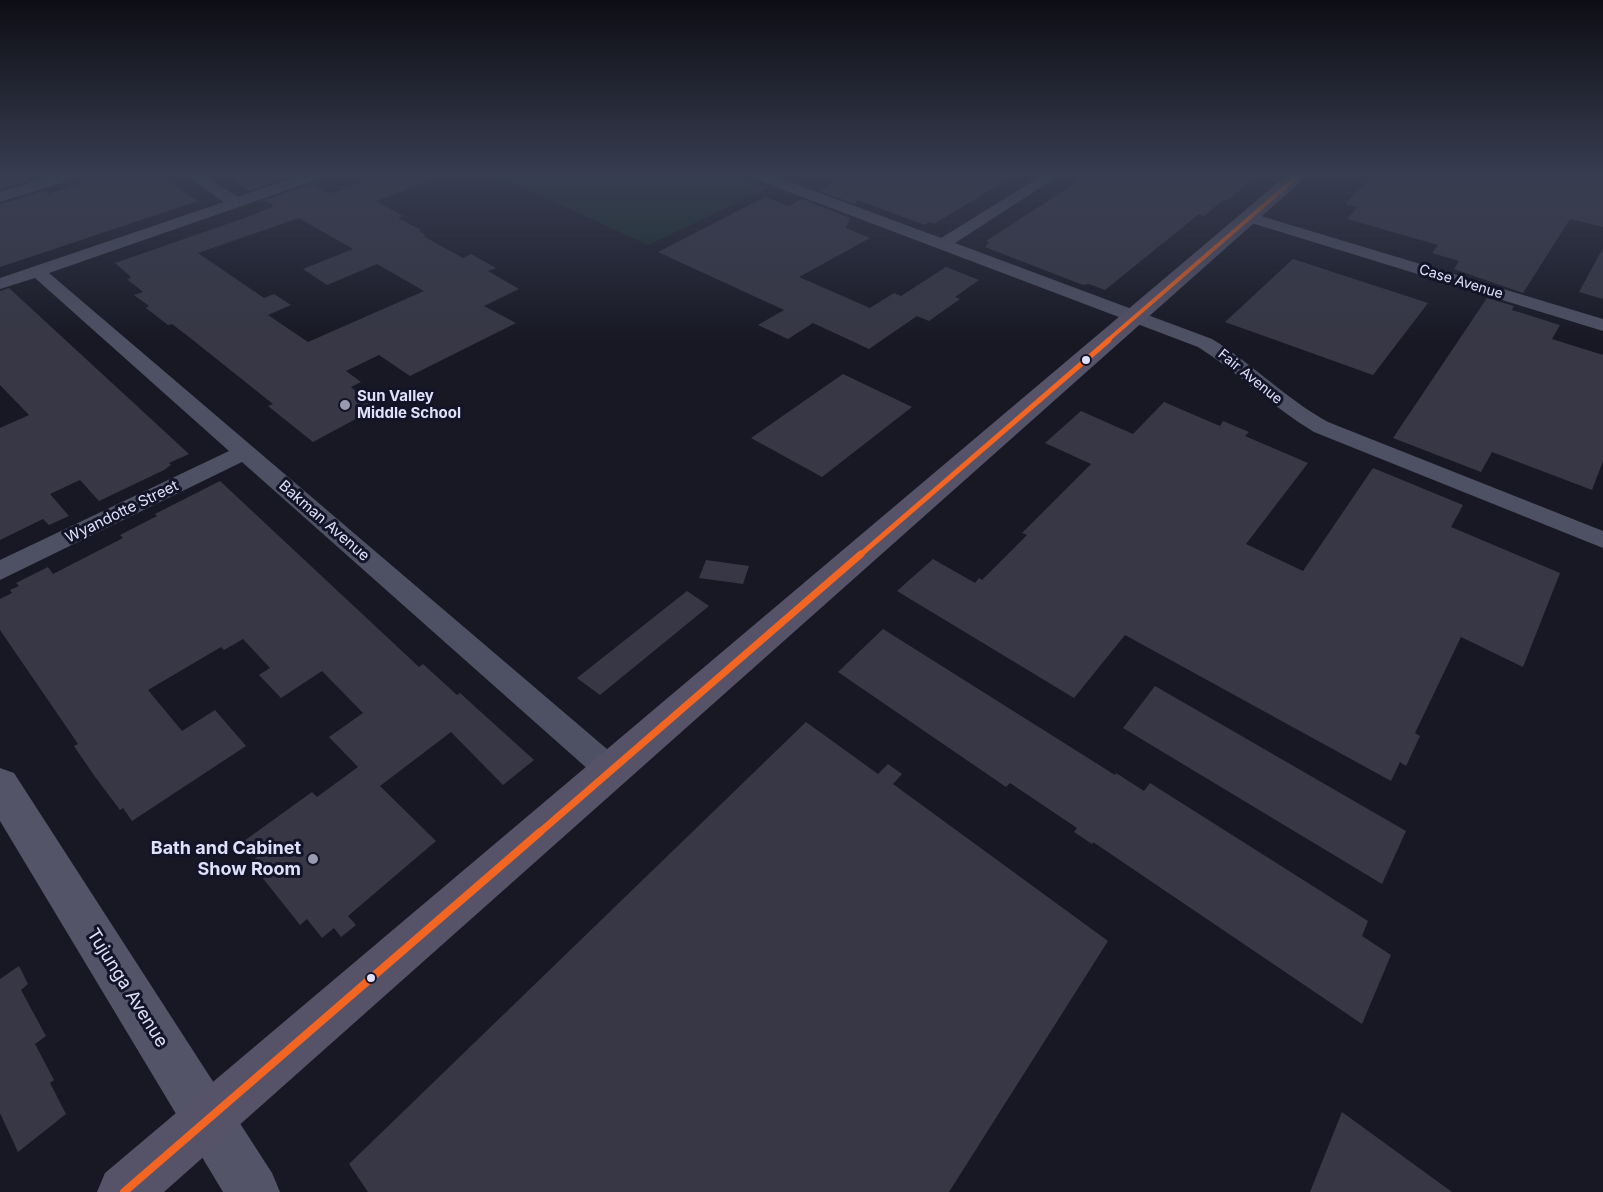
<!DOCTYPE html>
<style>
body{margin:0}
canvas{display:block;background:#181824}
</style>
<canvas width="1603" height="1192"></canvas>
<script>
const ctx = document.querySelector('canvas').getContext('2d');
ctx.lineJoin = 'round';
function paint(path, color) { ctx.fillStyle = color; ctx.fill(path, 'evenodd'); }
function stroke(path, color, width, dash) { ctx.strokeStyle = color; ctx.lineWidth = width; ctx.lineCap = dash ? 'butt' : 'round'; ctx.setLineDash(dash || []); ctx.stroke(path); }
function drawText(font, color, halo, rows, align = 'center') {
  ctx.font = font + ' Inter,sans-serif'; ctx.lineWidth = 6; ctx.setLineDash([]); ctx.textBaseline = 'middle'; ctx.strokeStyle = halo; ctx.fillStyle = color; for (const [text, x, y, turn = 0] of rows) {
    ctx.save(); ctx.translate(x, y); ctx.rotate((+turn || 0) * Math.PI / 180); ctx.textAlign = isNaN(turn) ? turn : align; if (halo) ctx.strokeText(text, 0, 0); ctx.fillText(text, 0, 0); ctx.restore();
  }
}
paint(new Path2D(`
 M 495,175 L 731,175 L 766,189 L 648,245 Z`), '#172e2b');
paint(new Path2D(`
 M 0,175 L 24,175 L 30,180 L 0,190 Z
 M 109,175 L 151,175 L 159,181 L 164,179 L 198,201 L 0,267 L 0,204 L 44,191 L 48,194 Z
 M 225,175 L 294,175 L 249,191 Z
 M 383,175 L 440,175 L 440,177 L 376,201 L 403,216 L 398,218 L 421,230 L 419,231 L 426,235 L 423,236 L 463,258 L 471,254 L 496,268 L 488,271 L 519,289 L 484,306 L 516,323 L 410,376 L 379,355 L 346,371 L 361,382 L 351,387 L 352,388 L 378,407 L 313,442 L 268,406 L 273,404 L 189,337 L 172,324 L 168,325 L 146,308 L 149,306 L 134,295 L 143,292 L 127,279 L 131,278 L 129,275 L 115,263 L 253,215 L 274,206 L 265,200 L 311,184 L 330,194 ZM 299,218 L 353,249 L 303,269 L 327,285 L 377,264 L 424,291 L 308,342 L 268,315 L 291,305 L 274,294 L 264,298 L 198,253 Z
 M 846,175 L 862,175 L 882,180 L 892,175 L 1015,175 L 934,224 L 929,222 L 925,225 L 857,200 L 855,204 L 819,191 Z
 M 1088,175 L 1256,175 L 1230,199 L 1222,201 L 1204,216 L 1199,214 L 1105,290 L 1089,284 L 1083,285 L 985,247 L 989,242 L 986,241 Z
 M 1374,175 L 1603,175 L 1603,227 L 1570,219 L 1523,293 L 1454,269 L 1459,261 L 1432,253 L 1438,245 L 1347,219 L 1358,207 L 1345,204 Z
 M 765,197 L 789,206 L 802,199 L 850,218 L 846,228 L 870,238 L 799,277 L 870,308 L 894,293 L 901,296 L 946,267 L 979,280 L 955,297 L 960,299 L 929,321 L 917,316 L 869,349 L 813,323 L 788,339 L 758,325 L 784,310 L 658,252 Z
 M 1603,248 L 1603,299 L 1579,292 Z
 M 1293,259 L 1428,303 L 1373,375 L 1225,322 Z
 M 9,288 L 189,454 L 169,463 L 171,465 L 164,470 L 99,501 L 80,480 L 50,494 L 69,516 L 49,525 L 43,519 L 0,540 L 0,428 L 29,415 L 0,385 L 0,291 Z
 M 1487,298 L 1514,306 L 1512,310 L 1560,325 L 1552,339 L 1603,355 L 1603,461 L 1592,490 L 1492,452 L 1481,472 L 1393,438 Z
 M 843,374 L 912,407 L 822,477 L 751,438 Z
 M 1164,402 L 1220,426 L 1223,421 L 1249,432 L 1245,436 L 1308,463 L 1246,544 L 1303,571 L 1373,468 L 1463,505 L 1451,527 L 1560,573 L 1523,667 L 1461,637 L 1415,733 L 1420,736 L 1406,766 L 1400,762 L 1391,781 L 1125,635 L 1074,698 L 897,591 L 933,559 L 975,583 L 979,578 L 982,580 L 1027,535 L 1022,533 L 1091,464 L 1045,443 L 1081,411 L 1133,434 Z
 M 220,481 L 419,667 L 423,664 L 457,695 L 460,693 L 534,760 L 503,785 L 451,732 L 380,786 L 436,841 L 348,916 L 356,925 L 341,937 L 334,928 L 322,938 L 307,919 L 300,925 L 250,862 L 257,857 L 244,841 L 312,792 L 317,797 L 358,767 L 329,737 L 363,713 L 322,671 L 281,698 L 259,675 L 270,668 L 243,639 L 224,650 L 221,647 L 148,690 L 182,731 L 215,710 L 246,746 L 132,821 L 123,808 L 120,810 L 93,774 L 74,746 L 78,744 L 0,630 L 0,599 L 12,593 L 10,590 L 19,586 L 16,583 L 48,567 L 53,574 L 123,538 L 120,535 L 157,516 L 155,514 Z
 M 706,560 L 749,566 L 743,584 L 699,578 Z
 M 687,591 L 709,606 L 600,695 L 577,678 Z
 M 883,629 L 1115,775 L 1116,773 L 1144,791 L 1150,783 L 1368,921 L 1362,936 L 1391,955 L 1362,1024 L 1093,842 L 1092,844 L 1074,832 L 1077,828 L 1010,783 L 1006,787 L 838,672 Z
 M 1155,686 L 1406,831 L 1382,884 L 1123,728 Z
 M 806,722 L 878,774 L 888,764 L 902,774 L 893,784 L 1108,941 L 949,1192 L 368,1192 L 349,1164 Z
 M 19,966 L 28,984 L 21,990 L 46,1036 L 35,1044 L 54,1080 L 50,1083 L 66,1114 L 18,1152 L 0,1113 L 0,979 Z
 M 1342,1112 L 1452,1192 L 1310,1192 Z`), '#373745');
paint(new Path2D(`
 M 56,175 L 79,175 L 77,178 L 0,202 L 0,192 Z
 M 186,175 L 203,175 L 238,197 L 302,175 L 324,175 L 322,178 L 49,273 L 621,761 L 625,770 L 621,779 L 610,783 L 599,779 L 242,462 L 0,580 L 0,560 L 229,451 L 35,278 L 0,289 L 0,278 L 224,202 Z
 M 750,175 L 771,175 L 941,238 L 1043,175 L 1060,175 L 955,243 L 1212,339 C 1253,364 1286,399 1328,422 L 1603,531 L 1603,548 L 1314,432 C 1272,407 1239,373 1198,347 L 752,178 Z
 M 1251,213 L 1603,319 L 1603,331 L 1245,221 L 1243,218 L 1245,215 Z`), '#4e5163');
paint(new Path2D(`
 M 0,768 L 14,773 L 272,1173 L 280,1192 L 223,1192 L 0,821 Z`), '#535468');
paint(new Path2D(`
 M 1287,175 L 1308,175 L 164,1192 L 97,1192 L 105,1173 Z`), '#565268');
stroke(new Path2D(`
 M 1107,341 L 1299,175`), '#f26522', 4);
stroke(new Path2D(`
 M 859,556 L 1109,340`), '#f26522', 5);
stroke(new Path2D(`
 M 539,833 L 861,554`), '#f26522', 7);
stroke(new Path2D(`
 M 124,1192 L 540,832`), '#f26522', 8);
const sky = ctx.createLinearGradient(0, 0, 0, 342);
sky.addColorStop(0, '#0d0d14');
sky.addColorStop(0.51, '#373d50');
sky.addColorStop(1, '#373d5000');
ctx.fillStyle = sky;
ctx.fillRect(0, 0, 1603, 342);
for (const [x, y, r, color] of [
 [1086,360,5,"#dfe0fb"],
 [345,405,6,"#999ab0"],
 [313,859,6,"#999ab0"],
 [371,978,5,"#dfe0fb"]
]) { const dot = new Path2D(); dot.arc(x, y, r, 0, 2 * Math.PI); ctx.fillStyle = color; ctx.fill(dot); stroke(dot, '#141428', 2); }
drawText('14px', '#dfe0fb', '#141428', [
 ["Case Avenue",1461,282,17],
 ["Fair Avenue",1250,377,39]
]);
drawText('bold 15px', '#dfe0fb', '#141428', [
 ["Sun Valley",357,396],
 ["Middle School",357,413]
], 'left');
drawText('15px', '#dfe0fb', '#141428', [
 ["Wyandotte Street",122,512,-26],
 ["Bakman Avenue",324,521,41]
]);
drawText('bold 18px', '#dfe0fb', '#141428', [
 ["Bath and Cabinet",301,849],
 ["Show Room",301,870]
], 'right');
drawText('18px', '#dfe0fb', '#141428', [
 ["Tujunga Avenue",127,988,58]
]);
</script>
